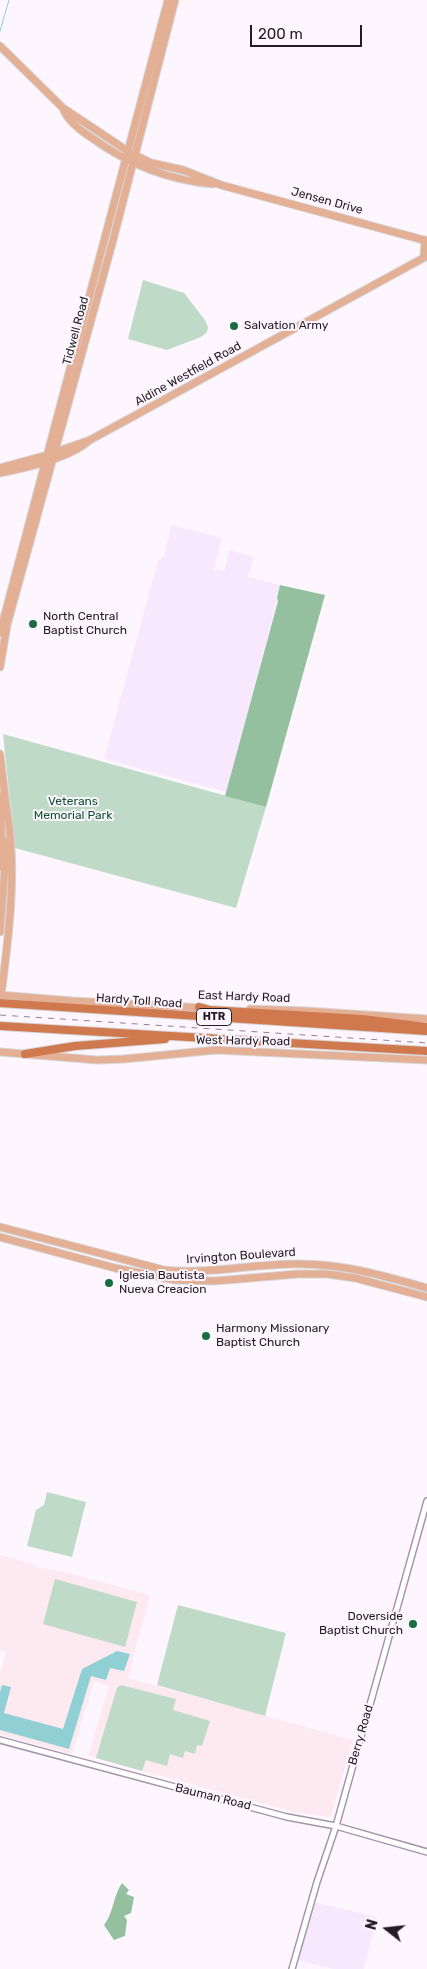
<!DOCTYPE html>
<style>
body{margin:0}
#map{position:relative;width:427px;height:1969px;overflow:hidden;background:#fdf6ff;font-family:Rubik,sans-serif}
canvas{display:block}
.north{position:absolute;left:362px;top:1904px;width:50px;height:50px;-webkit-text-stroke:4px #fdf6ff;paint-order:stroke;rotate:286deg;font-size:14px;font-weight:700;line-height:20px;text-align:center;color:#211c23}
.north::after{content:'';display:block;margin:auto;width:18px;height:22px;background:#211c23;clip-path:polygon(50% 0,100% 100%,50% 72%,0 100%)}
.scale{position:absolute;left:250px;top:25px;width:112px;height:22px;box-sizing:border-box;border:2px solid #211c23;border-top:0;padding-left:6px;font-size:15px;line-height:18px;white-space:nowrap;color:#211c23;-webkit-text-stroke:4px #fdf6ff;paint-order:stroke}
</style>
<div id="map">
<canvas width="427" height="1969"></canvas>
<div class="north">N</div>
<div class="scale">200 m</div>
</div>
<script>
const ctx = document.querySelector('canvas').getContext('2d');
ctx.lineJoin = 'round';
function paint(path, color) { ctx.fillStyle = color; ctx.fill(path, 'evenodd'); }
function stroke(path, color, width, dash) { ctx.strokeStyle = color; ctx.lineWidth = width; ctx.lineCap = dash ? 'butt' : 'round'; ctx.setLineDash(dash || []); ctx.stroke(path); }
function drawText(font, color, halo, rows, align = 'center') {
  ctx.font = font + ' Rubik,sans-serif'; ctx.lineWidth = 4; ctx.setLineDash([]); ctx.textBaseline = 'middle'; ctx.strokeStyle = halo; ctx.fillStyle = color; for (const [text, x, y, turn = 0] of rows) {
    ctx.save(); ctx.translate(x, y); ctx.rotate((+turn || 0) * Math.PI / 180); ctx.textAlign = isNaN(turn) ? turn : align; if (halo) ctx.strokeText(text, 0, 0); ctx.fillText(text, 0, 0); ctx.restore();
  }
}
paint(new Path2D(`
 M 172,525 L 222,538 L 214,569 L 224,571 L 230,550 L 254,557 L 248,577 L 280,585 L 276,598 L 277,601 L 226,792 L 104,759 L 158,561 L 164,555 Z
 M 314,1902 L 377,1917 L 364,1969 L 333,1969 L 297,1960 Z`), '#f8e8fd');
paint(new Path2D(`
 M 0,1555 L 34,1564 L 34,1566 L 49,1570 L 52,1569 L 150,1595 L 128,1678 L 353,1740 L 331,1816 L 329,1817 L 294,1812 L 88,1756 L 109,1686 L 94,1681 L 72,1754 L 0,1735 L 0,1673 L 6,1651 L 0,1650 Z`), '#fde9f0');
paint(new Path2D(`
 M 143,280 L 184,293 L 205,320 L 208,327 L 207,332 L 201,337 L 167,350 L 128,339 Z
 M 3,734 L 266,807 L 236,908 L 15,848 Z
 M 47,1492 L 86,1502 L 72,1557 L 27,1546 L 36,1510 L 44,1505 Z
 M 55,1579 L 137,1602 L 125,1647 L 43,1624 Z
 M 178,1605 L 286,1633 L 265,1716 L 157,1685 Z
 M 121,1685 L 176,1699 L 173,1710 L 210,1721 L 202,1746 L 197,1745 L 195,1754 L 185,1751 L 183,1758 L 170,1754 L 167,1766 L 146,1760 L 142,1771 L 96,1758 L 117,1688 Z`), '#bfdac6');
paint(new Path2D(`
 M 280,585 L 325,595 L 266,807 L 225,796 L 278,601 L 277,598 Z
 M 122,1883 L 129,1890 L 126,1894 L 134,1897 L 131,1913 L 124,1916 L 127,1920 L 125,1936 L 114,1940 L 104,1925 C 114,1912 113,1896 122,1883 Z`), '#94c0a0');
paint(new Path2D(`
 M 117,1651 L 130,1654 L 124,1671 L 110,1668 L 106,1680 L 91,1676 L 69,1749 L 0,1730 L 0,1692 L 2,1685 L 11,1687 L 4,1713 L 63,1729 L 82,1669 Z`), '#90cfd3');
stroke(new Path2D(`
 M 0,31 L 9,0`), '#90cfd3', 1);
const minor = new Path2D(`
 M 0,1740 L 287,1817 L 336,1826 L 427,1852
 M 292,1969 L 317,1882 L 336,1826 L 427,1501`);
const major = new Path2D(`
 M 0,46 L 63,108 C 67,121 81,131 92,138 C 128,164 168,180 213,184
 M 63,108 L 129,152 L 151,163 L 183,170 L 221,185 L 427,241
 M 424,257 L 425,240
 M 0,468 L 44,456 L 90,440
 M 0,473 C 27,468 70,458 90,440 L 427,256
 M 0,633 L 168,0
 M 0,667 L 7,625 L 112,244 L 175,0
 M 0,754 L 7,813
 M 0,796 L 2,845 L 0,867
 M 0,932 L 7,841
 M 0,995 L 73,1001 L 205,1008
 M 1,995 C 9,935 17,871 7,811
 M 250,1009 L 307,1011 L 427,1019
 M 0,1052 L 97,1060 L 124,1059 L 216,1050 L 427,1060
 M 0,1227 L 164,1270 C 212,1275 254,1263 300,1264 C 344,1264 385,1276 427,1288
 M 0,1237 L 115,1268 L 175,1280 L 215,1281 L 298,1274 L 327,1274 L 355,1278 L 427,1297`);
const highway = new Path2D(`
 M 0,1003 L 427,1031
 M 199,1007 L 210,1010 L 362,1019 L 427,1027
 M 0,1026 L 427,1051
 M 25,1054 L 75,1046 L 165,1039`);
stroke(minor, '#a496a9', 8);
stroke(major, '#d7d6d7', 9);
stroke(highway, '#d7d6d7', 10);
stroke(minor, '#fff', 5);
stroke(major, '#e3af95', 7);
stroke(highway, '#d1794e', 8);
stroke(new Path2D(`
 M 0,1015 L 427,1043`), '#8a848c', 1, [6, 6]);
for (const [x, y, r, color] of [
 [234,326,5,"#186c3e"],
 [33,624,5,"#186c3e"],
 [109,1283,5,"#186c3e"],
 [206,1336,5,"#186c3e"],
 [413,1624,5,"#186c3e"]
]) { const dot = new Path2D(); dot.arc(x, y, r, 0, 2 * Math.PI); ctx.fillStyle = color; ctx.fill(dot); stroke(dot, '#fdf6ff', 2); }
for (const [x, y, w] of [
 [214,1017,35]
]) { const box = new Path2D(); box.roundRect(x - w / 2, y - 8.5, w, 17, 4); ctx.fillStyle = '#fdf6ff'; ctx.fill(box); stroke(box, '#211c23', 1); }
drawText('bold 11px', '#211c23', null, [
 ["HTR",214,1017]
]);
drawText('12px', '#211c23', '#fdf6ff', [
 ["Jensen Drive",327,201,15],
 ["Tidwell Road",76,331,-75],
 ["Aldine Westfield Road",188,374,-29],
 ["East Hardy Road",244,997,2],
 ["Hardy Toll Road",139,1001,4],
 ["West Hardy Road",243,1041,1],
 ["Irvington Boulevard",241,1256,-4],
 ["Berry Road",361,1735,-74],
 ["Bauman Road",213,1797,14]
]);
drawText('12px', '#211c23', '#fdf6ff', [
 ["Salvation Army",244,326],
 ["North Central",43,617],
 ["Baptist Church",43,631],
 ["Iglesia Bautista",119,1276],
 ["Nueva Creacion",119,1290],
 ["Harmony Missionary",216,1329],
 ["Baptist Church",216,1343],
 ["Doverside",403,1617,"right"],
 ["Baptist Church",403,1631,"right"]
], 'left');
drawText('12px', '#09532c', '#fdf6ff', [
 ["Veterans",73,802],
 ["Memorial Park",73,816]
]);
</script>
